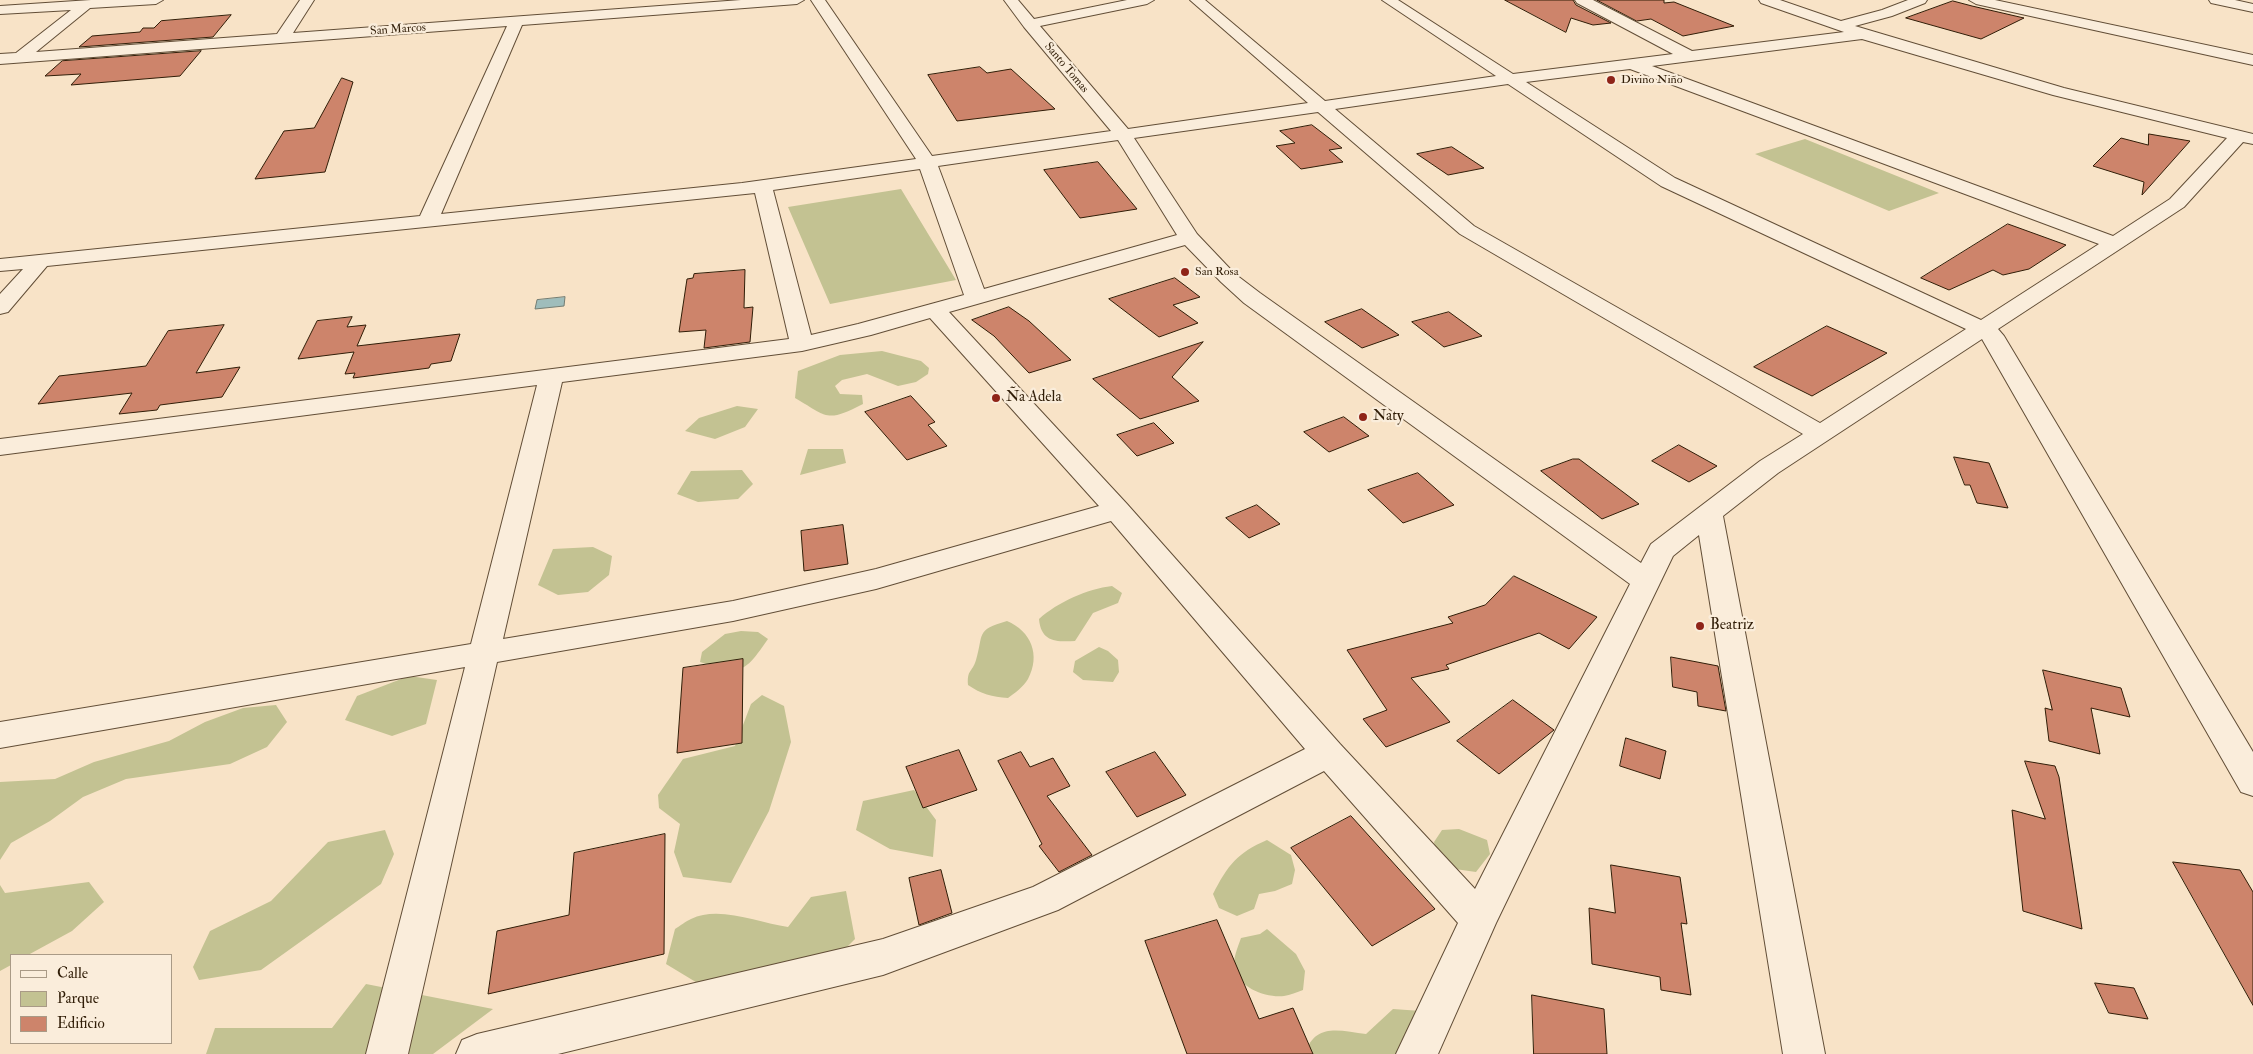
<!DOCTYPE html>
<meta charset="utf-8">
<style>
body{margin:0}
#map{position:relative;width:2253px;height:1054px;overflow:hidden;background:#f8e3c7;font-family:"IM FELL Double Pica",serif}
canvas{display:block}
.legend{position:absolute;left:10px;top:954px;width:162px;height:90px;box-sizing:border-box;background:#faeddb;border:1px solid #a99a86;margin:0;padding:6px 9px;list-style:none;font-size:15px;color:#301d07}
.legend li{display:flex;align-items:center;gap:10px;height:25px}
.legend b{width:25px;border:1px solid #a99a86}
</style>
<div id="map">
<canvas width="2253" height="1054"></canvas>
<ul class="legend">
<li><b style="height:6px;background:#faeddb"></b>Calle</li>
<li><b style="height:14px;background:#c3c292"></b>Parque</li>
<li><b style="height:14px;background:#cd846b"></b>Edificio</li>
</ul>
</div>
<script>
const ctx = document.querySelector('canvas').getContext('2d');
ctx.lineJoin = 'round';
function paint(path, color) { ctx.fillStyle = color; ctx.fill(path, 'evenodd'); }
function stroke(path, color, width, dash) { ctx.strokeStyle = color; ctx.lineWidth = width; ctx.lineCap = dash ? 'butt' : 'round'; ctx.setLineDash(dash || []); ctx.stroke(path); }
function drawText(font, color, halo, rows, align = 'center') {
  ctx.font = font + ' "IM FELL Double Pica",serif'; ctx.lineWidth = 4.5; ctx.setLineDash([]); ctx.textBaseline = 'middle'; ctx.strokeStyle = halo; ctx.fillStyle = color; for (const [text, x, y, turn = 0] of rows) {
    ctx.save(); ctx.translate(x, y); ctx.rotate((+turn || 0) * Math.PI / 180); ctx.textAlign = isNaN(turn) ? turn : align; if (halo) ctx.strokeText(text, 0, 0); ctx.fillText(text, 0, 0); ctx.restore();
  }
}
paint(new Path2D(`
 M 1805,139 L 1939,193 L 1889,211 L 1755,154 Z
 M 901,189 L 956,280 L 830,304 L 788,207 Z
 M 882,351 L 921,361 L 929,368 L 928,374 L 916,382 L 898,386 L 867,374 L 842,380 L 835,386 L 840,394 L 862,395 L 863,404 C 826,423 828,417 795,398 L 798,371 L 840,355 Z
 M 737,406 L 758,409 L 745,427 L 715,439 L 685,431 L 699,418 Z
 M 808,449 L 843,449 L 846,463 L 800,475 Z
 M 742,470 L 753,484 L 738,499 L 698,502 L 677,494 L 691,471 Z
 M 593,547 L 612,556 L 609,575 L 588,592 L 558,595 L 538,585 L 553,549 Z
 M 1112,586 L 1122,593 L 1118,603 L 1093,613 L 1075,641 C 1056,642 1041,642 1039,619 C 1058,602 1087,589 1112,586 Z
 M 1007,621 C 1031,631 1041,655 1028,679 C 1023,687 1015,693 1008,698 C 992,697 981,694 968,685 C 967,669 972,673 976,660 C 984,634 975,630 1007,621 Z
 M 741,631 L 758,632 L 768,639 C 743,675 741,675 700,662 L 702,652 L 725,634 Z
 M 1099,647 L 1108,651 L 1118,660 L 1119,672 L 1113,682 L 1083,680 L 1073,672 L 1075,661 Z
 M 409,676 L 437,680 L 426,724 L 392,736 L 345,720 L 357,696 Z
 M 762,695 L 784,706 L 791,742 L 769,811 L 731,883 L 683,877 L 674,852 L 680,824 L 659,808 L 658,795 L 683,759 L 735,746 L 751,704 Z
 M 276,705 L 287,722 L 267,747 L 230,764 L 126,779 L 83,797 L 50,821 L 11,843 L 0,860 L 0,782 L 55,779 L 94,762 L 169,741 L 205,722 L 243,708 Z
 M 914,790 L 936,820 L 933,857 L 890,849 L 856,830 L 863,801 Z
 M 1459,829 L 1487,840 L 1490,854 L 1476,872 L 1448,868 L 1437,856 L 1434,842 L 1442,830 Z
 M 385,830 L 394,854 L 381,884 L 261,970 L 199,980 L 193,967 L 210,931 L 271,901 L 328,842 Z
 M 1267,840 L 1291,855 L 1295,870 L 1292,884 L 1275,891 L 1259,894 L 1254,909 L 1237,916 L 1219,908 L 1213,894 C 1228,865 1237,853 1267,840 Z
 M 89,882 L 104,902 L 72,931 L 28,955 L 11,955 L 11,965 L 0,971 L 0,885 L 5,893 Z
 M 846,891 L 855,939 L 816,978 L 709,990 L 666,964 L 675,929 C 680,926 686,921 691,919 C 719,905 759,923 788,927 L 811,897 Z
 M 1267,929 L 1296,954 L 1305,971 L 1303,990 C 1297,992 1290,995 1284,996 C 1266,998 1239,988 1235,969 C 1232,959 1238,947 1241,938 L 1260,934 Z
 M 366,984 L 493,1009 L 433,1054 L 206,1054 L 215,1028 L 332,1028 Z
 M 1393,1009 L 1421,1011 L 1402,1054 L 1305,1054 C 1315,1022 1340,1031 1366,1034 Z`), '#c3c292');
const water = new Path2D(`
 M 565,297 L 564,306 L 535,309 L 537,300 Z`);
paint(water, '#9fbdbb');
stroke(water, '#737d73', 1);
const building = new Path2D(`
 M 1505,0 L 1573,0 L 1576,5 L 1611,23 L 1593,25 L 1571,18 L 1566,32 Z
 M 1597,0 L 1664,0 L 1664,3 L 1674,2 L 1734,26 L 1683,36 L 1651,19 L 1637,21 Z
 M 1953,1 L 1972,6 L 2024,18 L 1981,39 L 1906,18 Z
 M 231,15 L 213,37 L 79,47 L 92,36 L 140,32 L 143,28 L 154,28 L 161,21 Z
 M 201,51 L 180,76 L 71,85 L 81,74 L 45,76 L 62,61 Z
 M 980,67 L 987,73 L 1011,69 L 1055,109 L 957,121 L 928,75 Z
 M 342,78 L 353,82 L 325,172 L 255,179 L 284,131 L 314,128 Z
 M 1312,125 L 1342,148 L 1329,150 L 1343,162 L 1301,169 L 1276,146 L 1295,143 L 1280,131 Z
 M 2149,134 L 2190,141 L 2142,195 L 2144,182 L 2093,166 L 2121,138 L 2148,145 Z
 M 1452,147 L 1484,168 L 1448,175 L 1417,154 Z
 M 1098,162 L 1137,209 L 1080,218 L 1044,170 Z
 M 2008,224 L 2066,245 L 2029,269 L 2003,275 L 1993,270 L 1949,290 L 1921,278 Z
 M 745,270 L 744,308 L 753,307 L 750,342 L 704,348 L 706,330 L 679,332 L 687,279 L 693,278 L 694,274 Z
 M 1175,278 L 1200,297 L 1173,305 L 1198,323 L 1159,337 L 1109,299 Z
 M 1009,307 L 1029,321 L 1071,360 L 1029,373 L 994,336 L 972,320 Z
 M 1362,309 L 1399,335 L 1362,348 L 1325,322 Z
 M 1449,312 L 1482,336 L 1444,347 L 1412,322 Z
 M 352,317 L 347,327 L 366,325 L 357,346 L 460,334 L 451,361 L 431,364 L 429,368 L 353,378 L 355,373 L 345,374 L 354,352 L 298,359 L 317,321 Z
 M 224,325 L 196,373 L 240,367 L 222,397 L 160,405 L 157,410 L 119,414 L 132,393 L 38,404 L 59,376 L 146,366 L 168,331 Z
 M 1827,326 L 1887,353 L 1812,396 L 1754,367 Z
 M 1203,342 L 1172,377 L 1199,401 L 1140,419 L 1093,379 Z
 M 911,396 L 935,422 L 928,425 L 947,446 L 907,460 L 865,412 Z
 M 1344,417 L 1369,436 L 1329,452 L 1304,432 Z
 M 1154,423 L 1174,443 L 1137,456 L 1117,435 Z
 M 1679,445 L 1717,466 L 1689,482 L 1652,461 Z
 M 1954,457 L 1989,463 L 2008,508 L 1977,503 L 1970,485 L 1965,485 Z
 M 1573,459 L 1579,459 L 1639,504 L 1602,519 L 1541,471 Z
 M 1418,473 L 1454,505 L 1403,523 L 1368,490 Z
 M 1257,505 L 1280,524 L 1249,538 L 1226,518 Z
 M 843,525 L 848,564 L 804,571 L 801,531 Z
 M 1514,576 L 1597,617 L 1569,649 L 1539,633 L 1446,665 L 1449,669 L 1411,678 L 1450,722 L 1386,747 L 1363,719 L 1387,710 L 1347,650 L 1453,623 L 1448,617 L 1485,605 Z
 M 1671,657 L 1718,666 L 1726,711 L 1698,706 L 1697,692 L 1673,687 Z
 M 743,659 L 742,743 L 677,753 L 683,668 Z
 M 2043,670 L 2121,688 L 2130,717 L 2091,708 L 2100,754 L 2049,741 L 2045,708 L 2052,710 Z
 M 1513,700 L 1554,730 L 1499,774 L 1457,741 Z
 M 1626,738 L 1666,751 L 1660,779 L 1620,766 Z
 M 959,750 L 977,790 L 923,808 L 906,767 Z
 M 1021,752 L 1030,767 L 1053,758 L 1070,786 L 1047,796 L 1092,855 L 1059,872 L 1039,846 L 1042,844 L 998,761 Z
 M 1155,752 L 1186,795 L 1137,817 L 1106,772 Z
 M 2025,761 L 2055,766 L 2059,777 L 2082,929 L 2023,911 L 2012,810 L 2045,819 Z
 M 1351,816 L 1435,909 L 1372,946 L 1291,848 Z
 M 665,834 L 664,954 L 488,994 L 497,931 L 569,915 L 574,853 Z
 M 2173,862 L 2240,870 L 2253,892 L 2253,1005 Z
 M 1611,865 L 1680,877 L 1687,924 L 1681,923 L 1691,995 L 1661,990 L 1660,977 L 1592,964 L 1589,908 L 1615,913 Z
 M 941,870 L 952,913 L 919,925 L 909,878 Z
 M 1217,920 L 1259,1019 L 1293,1008 L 1313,1054 L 1187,1054 L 1145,941 Z
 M 2095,983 L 2134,988 L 2148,1019 L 2109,1013 Z
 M 1532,995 L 1604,1009 L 1607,1054 L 1534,1054 Z`);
paint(building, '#cd846b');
stroke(building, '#301d07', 1);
const minor = new Path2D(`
 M 91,0 L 163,0 L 156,4 L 90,8 L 36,52 L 277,34 L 300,0 L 314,0 L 293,33 L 741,0 L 804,0 L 797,4 L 522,25 L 441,214 L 742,183 L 916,159 L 811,0 L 825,0 L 932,156 L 1111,131 L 1024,27 L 1004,0 L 1018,0 L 1034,19 L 1127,0 L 1154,0 L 1147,4 L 1040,26 L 1128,129 L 1308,103 L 1190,0 L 1205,0 L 1325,101 L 1496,76 L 1382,0 L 1398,0 L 1513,74 L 1673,54 L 1577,3 L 1575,0 L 1593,0 L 1692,51 L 1844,32 L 1761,3 L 1759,0 L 1780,0 L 1841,21 L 1882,10 L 1908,0 L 1927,0 L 1925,3 L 1892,16 L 1855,26 L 2064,88 L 2253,134 L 2253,144 L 2243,142 L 2184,207 L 1998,329 L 2004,336 L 2253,752 L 2253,796 L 2241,792 L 1982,339 L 1778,473 L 1723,516 L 1825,1054 L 1783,1054 L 1699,535 L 1673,556 L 1496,923 L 1438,1054 L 1396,1054 L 1458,923 L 1324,771 L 1058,910 L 883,975 L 558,1054 L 456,1054 L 462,1040 L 477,1034 L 883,939 L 1033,887 L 1305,749 L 1111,521 L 876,589 L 733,621 L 497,662 L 408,1054 L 366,1054 L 465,667 L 0,748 L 0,722 L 471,644 L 537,385 L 0,455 L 0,439 L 789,339 L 755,193 L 47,266 L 8,312 L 0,314 L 0,294 L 23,269 L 0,271 L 0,259 L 420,216 L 507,26 L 0,64 L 0,54 L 16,53 L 71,10 L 0,14 L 0,6 ZM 1862,39 L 2053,95 L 2227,138 L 2170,199 L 2113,236 L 1652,66 ZM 1630,69 L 2099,244 L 1981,320 L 1675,178 L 1526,82 ZM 1508,84 L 1661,186 L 1966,329 L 1820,423 L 1474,226 L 1335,109 ZM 1318,112 L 1460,234 L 1803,434 L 1760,461 L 1651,544 L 1641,563 L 1260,293 L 1235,274 L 1197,234 L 1134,138 ZM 1118,140 L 1177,235 L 984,289 L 938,166 ZM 920,169 L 964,295 L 858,324 L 811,335 L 773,190 ZM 1185,245 L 1221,282 L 1244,303 L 1630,584 L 1475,889 L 1340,744 L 1127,504 L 949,312 ZM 930,318 L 1099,506 L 876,569 L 733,601 L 503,639 L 562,382 L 802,351 L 871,335 Z
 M 1969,0 L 1995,0 L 2253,55 L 2253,65 L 1976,4 Z
 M 2209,0 L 2235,0 L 2253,4 L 2253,12 L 2211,3 Z`);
stroke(minor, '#624e37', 2);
paint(minor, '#faeddb');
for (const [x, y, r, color] of [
 [1611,80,5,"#8f2418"],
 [1185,272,5,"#8f2418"],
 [996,398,5,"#8f2418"],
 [1363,417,5,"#8f2418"],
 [1700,626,5,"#8f2418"]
]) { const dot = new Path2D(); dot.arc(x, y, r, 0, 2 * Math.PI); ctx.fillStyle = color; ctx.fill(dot); stroke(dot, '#faeddb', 2); }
drawText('12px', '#301d07', '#faeddb', [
 ["San Marcos",398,30,-4],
 ["Santo Tomas",1066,68,50]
]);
drawText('12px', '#301d07', '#faeddb', [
 ["Divino Niño",1621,80],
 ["San Rosa",1195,272]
], 'left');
drawText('15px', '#301d07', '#faeddb', [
 ["Ña Adela",1006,398],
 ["Naty",1373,417],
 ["Beatriz",1710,626]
], 'left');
</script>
